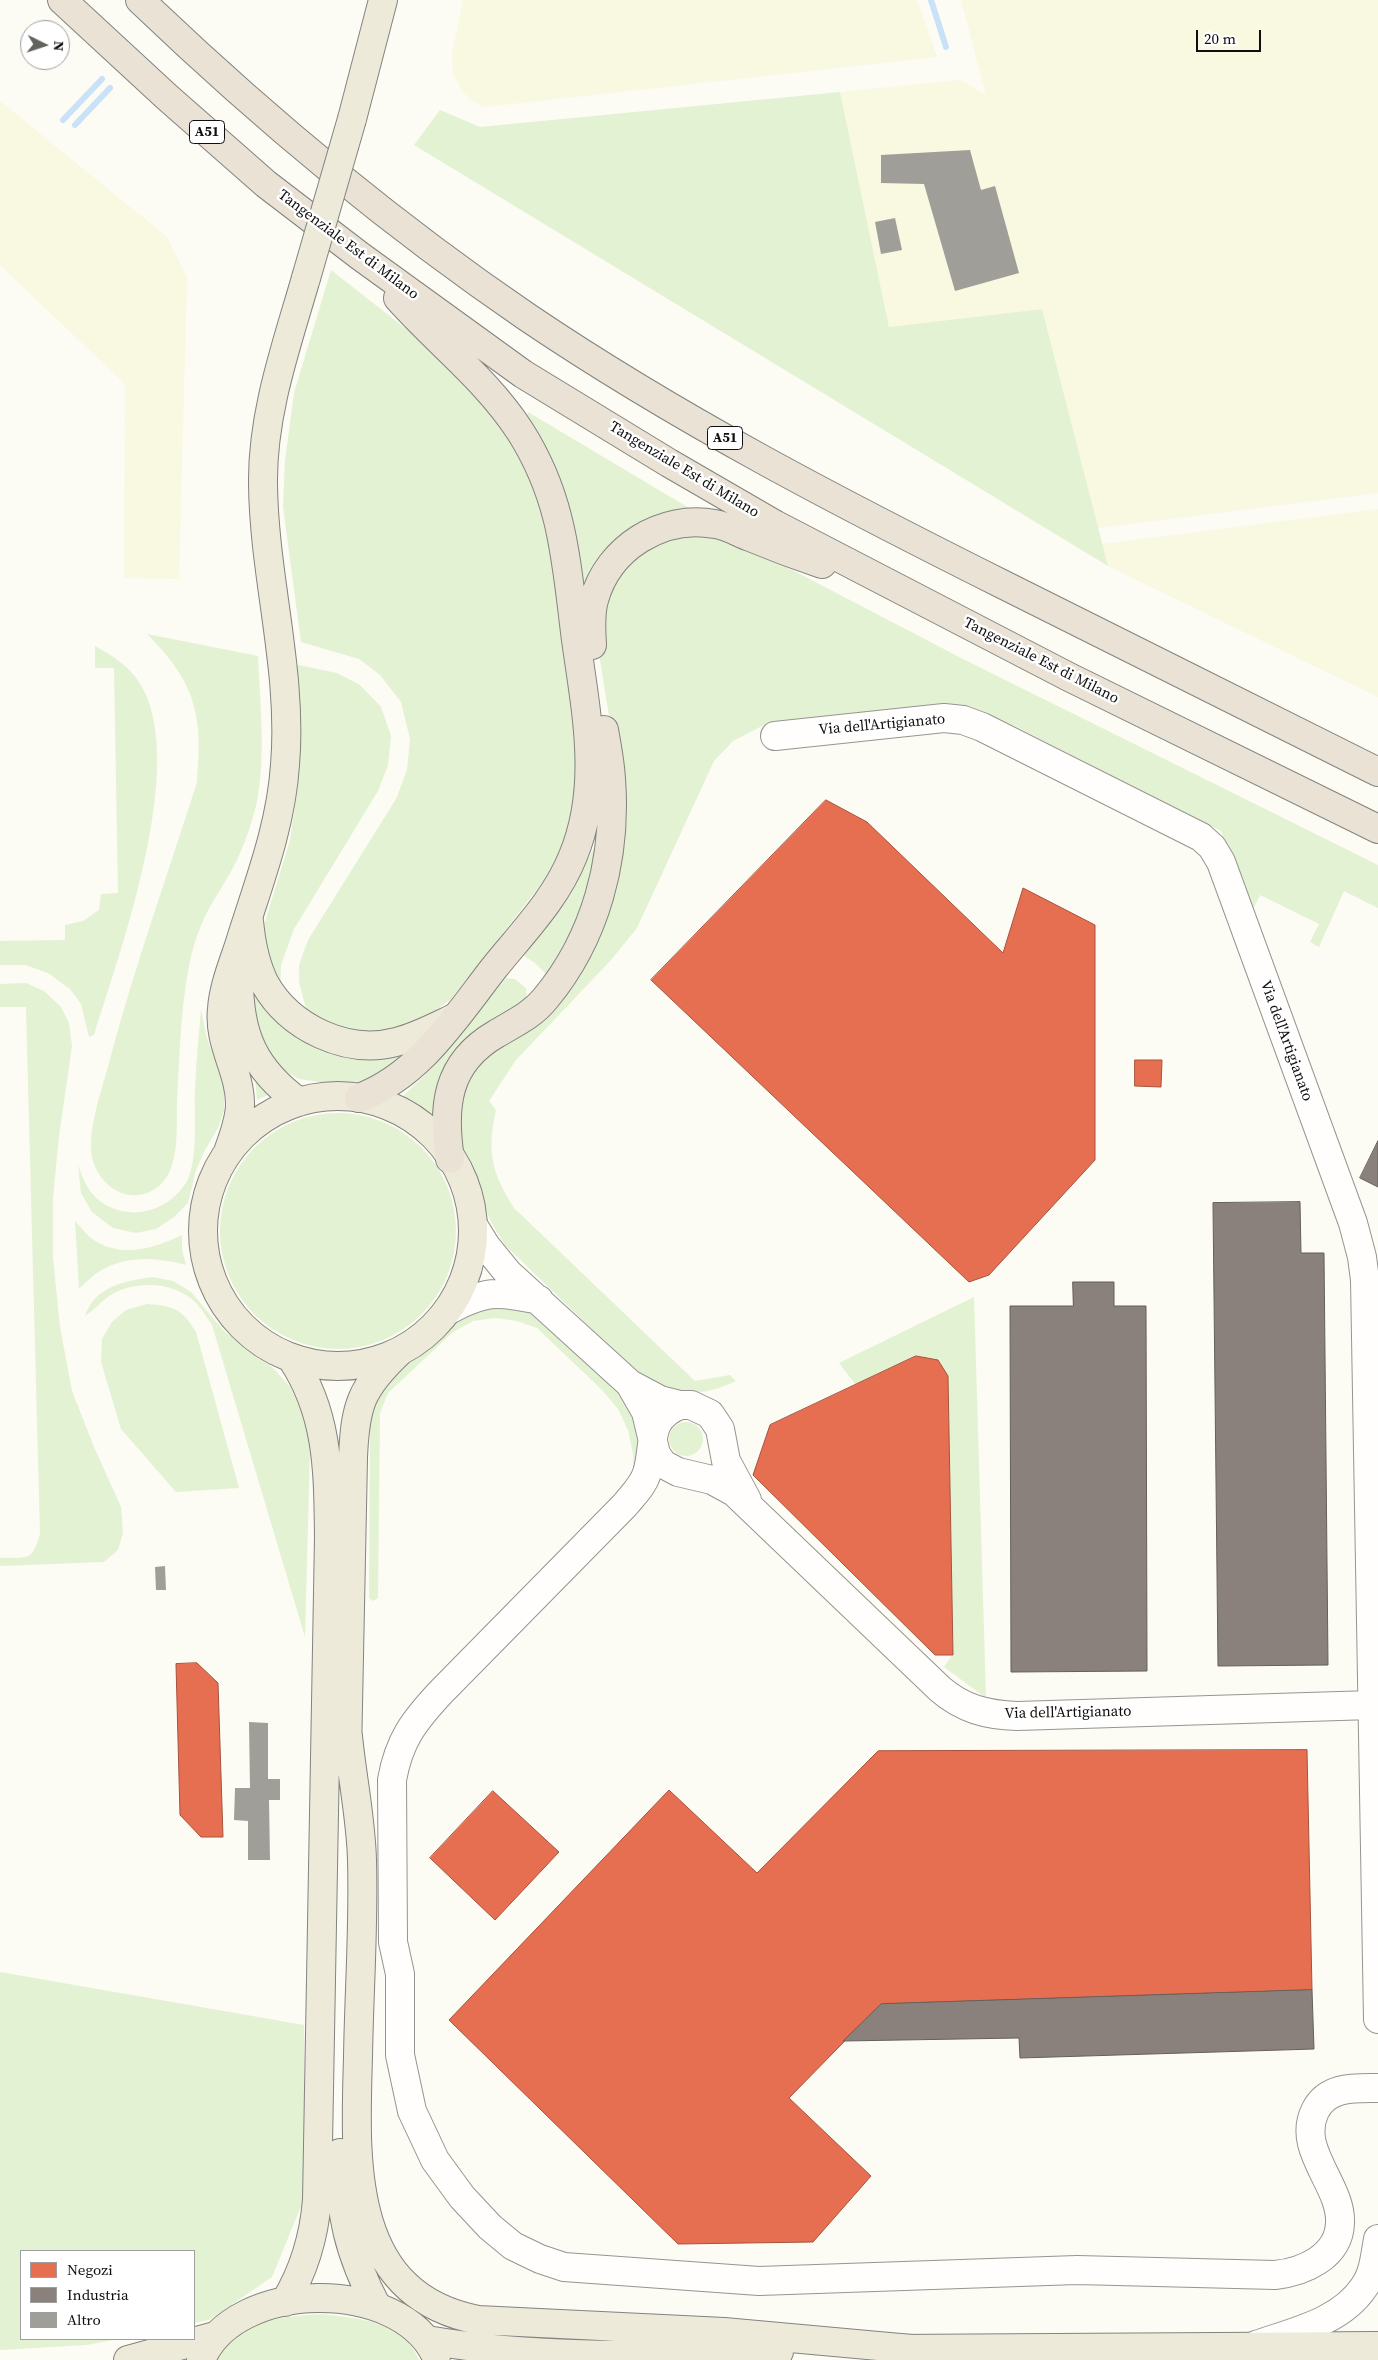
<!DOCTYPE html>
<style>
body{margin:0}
#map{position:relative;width:1378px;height:2360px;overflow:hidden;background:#fcfbf4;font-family:"Source Serif 4",serif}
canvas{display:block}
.legend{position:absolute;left:20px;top:2250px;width:175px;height:90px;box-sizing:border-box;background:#fff;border:1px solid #9f9f9f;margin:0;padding:6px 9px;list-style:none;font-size:15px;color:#0f0f0f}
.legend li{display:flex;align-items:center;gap:10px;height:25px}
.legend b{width:25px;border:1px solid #9f9f9f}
.north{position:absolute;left:20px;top:20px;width:50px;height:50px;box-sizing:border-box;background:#fff;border:1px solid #9f9f9f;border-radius:50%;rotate:94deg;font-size:14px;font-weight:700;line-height:20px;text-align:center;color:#0f0f0f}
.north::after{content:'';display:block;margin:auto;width:18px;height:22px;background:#62625f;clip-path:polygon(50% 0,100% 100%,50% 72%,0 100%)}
.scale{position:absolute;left:1196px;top:30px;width:65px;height:22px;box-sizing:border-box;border:2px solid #0f0f0f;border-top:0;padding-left:6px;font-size:15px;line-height:18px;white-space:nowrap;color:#0f0f0f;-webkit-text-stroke:4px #fff;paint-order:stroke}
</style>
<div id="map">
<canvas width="1378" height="2360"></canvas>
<ul class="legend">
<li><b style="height:14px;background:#e76f51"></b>Negozi</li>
<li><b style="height:14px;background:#8a817c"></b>Industria</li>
<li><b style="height:14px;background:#a09e99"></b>Altro</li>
</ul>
<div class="north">N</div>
<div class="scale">20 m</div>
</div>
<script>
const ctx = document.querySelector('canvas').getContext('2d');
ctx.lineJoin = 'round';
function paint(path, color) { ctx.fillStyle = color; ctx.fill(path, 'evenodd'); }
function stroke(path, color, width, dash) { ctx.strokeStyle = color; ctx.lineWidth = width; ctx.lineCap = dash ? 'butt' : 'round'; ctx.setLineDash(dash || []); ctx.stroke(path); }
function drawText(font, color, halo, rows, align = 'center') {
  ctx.font = font + ' "Source Serif 4",serif'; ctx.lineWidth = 5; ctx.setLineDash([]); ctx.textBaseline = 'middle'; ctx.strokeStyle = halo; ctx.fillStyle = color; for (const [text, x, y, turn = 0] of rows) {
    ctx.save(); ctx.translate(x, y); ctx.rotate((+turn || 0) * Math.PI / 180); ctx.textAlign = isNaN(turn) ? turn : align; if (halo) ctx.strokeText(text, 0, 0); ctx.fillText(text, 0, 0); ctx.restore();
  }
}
paint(new Path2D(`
 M 463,0 L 917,0 L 937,57 L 484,107 L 471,100 L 463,92 L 453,74 L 452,54 Z
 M 961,0 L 1378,0 L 1378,493 L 1098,528 L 1042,309 L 889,327 L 840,92 L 960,80 L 986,95 Z
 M 0,101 L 167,237 L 187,277 L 179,579 L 124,578 L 125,384 L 0,265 Z
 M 1378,509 L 1378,697 L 1108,566 L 1102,544 Z`), '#f9f8e0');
paint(new Path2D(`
 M 840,92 L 889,327 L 1042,309 L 1108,566 L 414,145 L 440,110 L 480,127 Z
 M 331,270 L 447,361 L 510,428 L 549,514 L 575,693 L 572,714 L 577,777 L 573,813 L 562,848 L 546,878 L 451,999 L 411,1028 L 354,1035 L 312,1018 L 305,1005 L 299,982 L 299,965 L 308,940 L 396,799 L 407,770 L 410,739 L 401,702 L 380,675 L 359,659 L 301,642 L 283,507 L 285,461 L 294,393 Z
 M 528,412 L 689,508 C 630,522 614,534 583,586 L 526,416 Z
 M 677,536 L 727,536 L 963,659 L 1378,865 L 1378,908 L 1344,891 L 1319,947 L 1310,942 L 1319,924 L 1260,895 L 1252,911 L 1221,831 L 1017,727 L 978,710 L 950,706 L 762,726 L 733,741 L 714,761 L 637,928 L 611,960 L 516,1060 L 489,1101 L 496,1110 C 487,1151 491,1172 514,1208 L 695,1381 L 730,1375 L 736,1381 C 696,1400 668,1395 633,1369 L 505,1245 L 492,1224 L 459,1146 L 456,1103 L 477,1059 L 560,994 L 621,791 L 600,660 L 599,630 L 614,577 L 650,545 Z
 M 147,634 L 258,656 C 260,704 266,754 257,801 C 253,820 245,843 237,860 C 226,883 209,904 200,928 C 181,973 180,1052 177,1102 C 176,1133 182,1180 147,1193 C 118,1203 93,1177 91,1150 C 90,1120 103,1087 110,1059 C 135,965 168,874 197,782 C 203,715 196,683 147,634 Z
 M 95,646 C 111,655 128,665 139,682 C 190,760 120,951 94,1035 L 89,1037 L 81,1004 L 70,989 L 48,973 L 25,965 L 0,965 L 0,941 L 65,940 L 65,925 L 83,921 L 99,910 L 101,894 L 118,893 L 114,668 L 95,668 Z
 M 293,664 L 337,673 L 360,685 L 381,707 L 391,736 L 388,765 L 378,791 L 294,929 L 281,965 L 280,992 L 263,945 L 264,925 L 290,840 L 298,787 L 300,735 Z
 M 598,840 L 592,876 L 578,925 L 548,976 L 535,963 L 523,955 L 566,901 Z
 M 248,975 L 266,1007 L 409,1052 L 392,1067 L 367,1081 L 334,1084 L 299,1079 L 271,1063 L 255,1040 Z
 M 506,978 L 515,979 L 526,988 L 527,1002 L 515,1013 L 435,1123 L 419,1108 L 402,1097 L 432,1068 Z
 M 26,983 L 44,991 L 61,1007 L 69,1023 L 72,1046 L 59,1136 L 53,1198 L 53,1258 L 60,1327 L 72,1391 L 94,1447 L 121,1507 L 123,1533 L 118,1550 L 104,1562 L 0,1566 L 0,1558 C 26,1557 32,1563 40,1534 L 26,1007 L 0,1007 L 0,984 Z
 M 201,1009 L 207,1038 L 224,1086 L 224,1110 L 218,1128 L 205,1150 L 196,1170 L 188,1203 L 174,1217 L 156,1229 L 136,1233 L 113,1228 L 92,1212 L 81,1193 L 78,1164 C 85,1188 96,1205 122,1211 C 147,1217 176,1203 188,1179 C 198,1156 194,1114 195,1089 C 196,1062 199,1035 201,1009 Z
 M 255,1075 L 276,1091 L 257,1100 Z
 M220 1231a118 118 0 1 1 236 0a118 118 0 1 1-236 0Z
 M 75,1221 C 80,1226 85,1233 91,1238 C 119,1259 154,1249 182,1235 L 182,1250 L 186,1265 C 158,1257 126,1255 100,1271 C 92,1276 85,1283 79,1289 Z
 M 153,1277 L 173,1281 L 191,1292 L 225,1332 L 273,1368 L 290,1387 L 306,1419 L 310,1451 L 305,1637 L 212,1325 C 207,1318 202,1309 196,1303 C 175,1281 134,1280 109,1296 C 101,1302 94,1310 85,1316 C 95,1286 125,1281 153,1277 Z
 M 974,1297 L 986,1698 L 944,1667 L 953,1654 L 948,1376 L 938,1361 L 916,1356 L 856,1385 L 839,1363 Z
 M 515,1303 L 543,1318 L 625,1397 L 637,1417 L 641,1440 L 634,1480 L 633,1454 L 628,1430 L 618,1409 L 602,1390 L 537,1328 L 517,1321 L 495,1318 L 473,1321 L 453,1332 L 388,1393 L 380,1413 L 378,1598 L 373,1601 L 369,1598 L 370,1425 L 376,1398 L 401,1361 L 423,1348 L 464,1312 Z
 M 147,1304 C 174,1306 182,1309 196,1332 L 239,1488 L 176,1492 L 121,1429 L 101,1362 L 102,1339 L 112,1322 L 126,1310 Z
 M669 1439a17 17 0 1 1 34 0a17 17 0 1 1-34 0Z
 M 0,1972 L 304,2025 L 304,2199 L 272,2277 L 209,2320 L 194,2323 L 194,2251 L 21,2251 L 21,2339 L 118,2339 L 87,2345 L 0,2350 Z
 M 322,2314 C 359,2319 403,2320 419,2360 L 217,2360 C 236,2320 283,2316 322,2314 Z`), '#e3f2d3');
const shops = new Path2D(`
 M 826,800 L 867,822 L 1003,953 L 1023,888 L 1095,925 L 1095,1160 L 989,1275 L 969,1282 L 651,980 Z
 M 1135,1060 L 1162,1060 L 1161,1087 L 1135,1086 Z
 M 916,1356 L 938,1360 L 948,1376 L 953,1655 L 935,1655 L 753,1475 L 770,1425 Z
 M 197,1663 L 218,1683 L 223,1837 L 201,1837 L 180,1815 L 176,1664 Z
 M 1307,1750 L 1312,1990 L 881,2004 L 789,2098 L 871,2176 L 813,2242 L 678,2244 L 449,2020 L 669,1790 L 757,1873 L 878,1751 Z
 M 493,1791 L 559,1852 L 495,1920 L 430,1858 Z`);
paint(shops, '#e76f51');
stroke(shops, '#a6523d', 1);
const industry = new Path2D(`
 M 1378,1141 L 1378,1187 L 1360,1178 Z
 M 1300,1202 L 1301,1253 L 1324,1253 L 1328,1665 L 1218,1666 L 1213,1203 Z
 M 1073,1282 L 1114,1282 L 1114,1306 L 1146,1306 L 1147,1671 L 1011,1672 L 1010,1306 L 1073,1306 Z
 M 1312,1990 L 1314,2049 L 1020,2058 L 1019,2038 L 843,2041 L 881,2004 Z`);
paint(industry, '#8a817c');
stroke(industry, '#655f5b', 1);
stroke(new Path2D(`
 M 931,0 L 946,47
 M 63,120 L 102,79
 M 75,125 L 110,88`), '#c9e2f7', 6);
paint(new Path2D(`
 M 970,150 L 981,190 L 995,186 L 1019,273 L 955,291 L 924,184 L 881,183 L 881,155 Z
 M 895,218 L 902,250 L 881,254 L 875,222 Z
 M 165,1566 L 166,1590 L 156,1590 L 155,1567 Z
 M 249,1722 L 268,1723 L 268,1779 L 280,1779 L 280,1800 L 269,1800 L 270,1860 L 248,1860 L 248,1821 L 234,1820 L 235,1788 L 250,1788 Z`), '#a09e99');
const minor = new Path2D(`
 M 775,736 L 944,718 L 963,720 L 982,727 L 1201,837 L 1212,847 L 1221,862 L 1353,1223 L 1362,1257 L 1365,1280 L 1378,2019
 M 473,1225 L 486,1246 L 508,1273 L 630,1384 L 660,1400 L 680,1405 L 691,1405 L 710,1414 L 720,1429 L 726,1461 L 747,1500
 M 447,1311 C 485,1290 497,1291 539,1300
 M 630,1384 L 646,1412 L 656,1454 L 663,1464 L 678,1472 L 712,1480 L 734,1492 L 940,1689 C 963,1709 987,1715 1017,1716 L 1372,1705
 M 680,1405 C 645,1419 656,1444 647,1473 C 643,1486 633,1495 625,1505 L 441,1692 C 414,1721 399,1740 392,1780 L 393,1942 L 400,1974 L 400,2055 L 412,2111 L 435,2160 L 462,2197 L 490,2227 L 513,2246 L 540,2259 L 564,2267 L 759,2281 L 1077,2270 L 1275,2275 C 1303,2272 1339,2257 1340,2223 C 1342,2185 1296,2150 1315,2111 C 1327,2086 1354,2088 1378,2088
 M 1256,2345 C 1293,2332 1341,2322 1364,2287 C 1374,2273 1375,2255 1378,2239`);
const major = new Path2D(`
 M 352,119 L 383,0
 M 249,921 C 251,943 255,964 265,984 C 290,1028 347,1055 396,1042 C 417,1037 437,1026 456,1017
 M 239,980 C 239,1035 254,1069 299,1102
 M203 1231a135 135 0 1 1 270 0a135 135 0 1 1-270 0Z
 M 228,1152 C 233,1137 240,1121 240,1104 C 240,1070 218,1045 222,1008 C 224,984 234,962 241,939 C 259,882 281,826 285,765 C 293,671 264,578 263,484 C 262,413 287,344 306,278
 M 348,1736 C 352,1777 361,1819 362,1860 C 364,1925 359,1992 358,2057 C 355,2160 347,2295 478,2320 L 724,2332 L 911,2349
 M 347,1755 L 353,1458 C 355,1405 361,1388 399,1352
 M 340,2153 C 339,2213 349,2254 377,2307
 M 285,2302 C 305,2269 314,2237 317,2200 L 329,1537 C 328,1472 329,1415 292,1359
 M 427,2340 C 542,2360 662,2355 779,2352
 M 892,2349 L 1378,2346
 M 128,2360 L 215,2336
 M 201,2360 C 234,2279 400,2277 436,2356`);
const highway = new Path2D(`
 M 62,0 L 167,97 L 266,184 L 360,256 L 523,374 L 669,463 L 776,525 L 1069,677 L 1378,829
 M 140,0 C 261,116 389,223 527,317 C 678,419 840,503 1002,584 C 1127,647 1253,709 1378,772
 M 592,645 C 591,630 590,614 594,600 C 608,548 662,514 715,524 C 728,526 739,533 750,537 C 774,547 798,556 822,564
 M 359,1098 C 420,1075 455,1018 494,968 C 522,933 556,899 573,856 C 602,786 586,712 576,640 C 566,562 564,500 520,431 C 487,380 438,343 398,298
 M 450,1159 C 442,1107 446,1063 496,1034 C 514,1023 531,1016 545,999 C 596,938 617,858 611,779 C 610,762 607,746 604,730`);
stroke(minor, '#969592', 30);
stroke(major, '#83837f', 30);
stroke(highway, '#83837f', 30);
stroke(minor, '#fffefd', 28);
stroke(major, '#edeada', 28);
stroke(highway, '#eae2d5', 28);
const majorBridge = new Path2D(`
 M 306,278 L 352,119`);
stroke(majorBridge, '#83837f', 30, []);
stroke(majorBridge, '#edeada', 28);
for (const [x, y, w] of [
 [207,132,35],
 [725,438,35]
]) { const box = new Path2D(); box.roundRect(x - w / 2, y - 11.5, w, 23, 4); ctx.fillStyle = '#fff'; ctx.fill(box); stroke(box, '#0f0f0f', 1); }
drawText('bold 14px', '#0f0f0f', null, [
 ["A51",207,132],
 ["A51",725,438]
]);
drawText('15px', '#0f0f0f', '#fff', [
 ["Tangenziale Est di Milano",348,245,37],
 ["Tangenziale Est di Milano",684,470,31],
 ["Tangenziale Est di Milano",1041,661,27],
 ["Via dell'Artigianato",882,725,-5],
 ["Via dell'Artigianato",1286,1041,70],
 ["Via dell'Artigianato",1068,1713,-1]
]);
</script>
